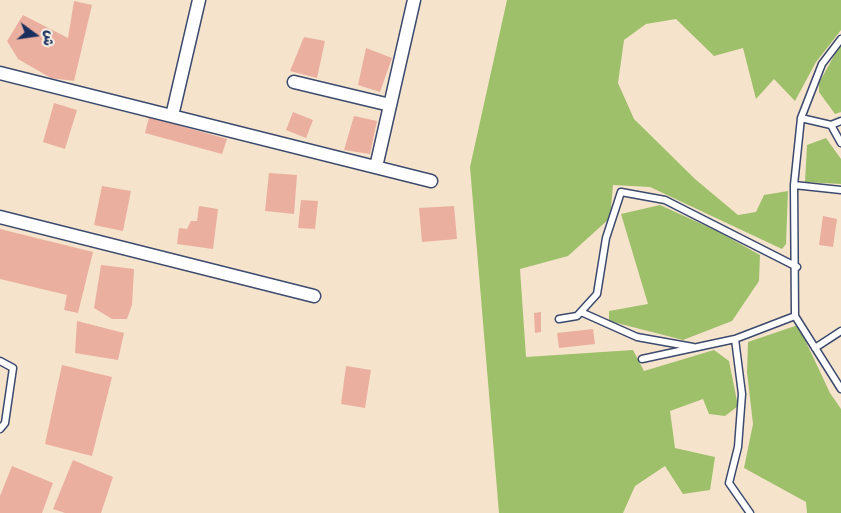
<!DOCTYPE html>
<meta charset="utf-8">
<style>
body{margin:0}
#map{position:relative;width:841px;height:513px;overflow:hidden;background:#f5e3cc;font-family:Mali,"Playpen Sans Arabic",sans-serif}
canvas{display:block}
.north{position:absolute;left:10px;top:10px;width:50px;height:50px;-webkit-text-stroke:4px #f7f3e8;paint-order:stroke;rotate:104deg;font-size:14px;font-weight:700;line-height:20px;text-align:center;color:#1b2f5e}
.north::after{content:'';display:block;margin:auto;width:18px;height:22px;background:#1b2f5e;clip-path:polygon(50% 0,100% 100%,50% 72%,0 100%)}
</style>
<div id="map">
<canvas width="841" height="513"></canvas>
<div class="north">ش</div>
</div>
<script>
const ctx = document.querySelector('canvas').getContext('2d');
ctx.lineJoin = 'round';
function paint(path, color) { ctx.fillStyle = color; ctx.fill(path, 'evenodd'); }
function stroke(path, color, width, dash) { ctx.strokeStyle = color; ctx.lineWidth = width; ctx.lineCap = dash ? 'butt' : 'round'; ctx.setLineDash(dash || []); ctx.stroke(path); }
paint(new Path2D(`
 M 507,0 L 841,0 L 841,30 L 816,62 L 795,101 L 774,79 L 756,99 L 743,48 L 714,56 L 676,19 L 646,24 L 624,40 L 618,83 L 634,119 L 695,179 L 738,215 L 756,212 L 764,195 L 788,191 L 786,244 L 782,249 L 650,187 L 613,185 L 610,218 L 568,256 L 520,269 L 526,357 L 633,350 L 644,371 L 714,350 L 729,361 L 738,406 L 725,416 L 709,414 L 703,399 L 670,411 L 675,448 L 715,457 L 710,490 L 683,494 L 665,466 L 635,486 L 623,513 L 499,513 L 470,167 Z
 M 841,43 L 841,112 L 835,114 L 819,92 L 819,83 Z
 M 826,138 L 841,159 L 841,184 L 805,182 L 807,145 Z
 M 660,205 L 717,231 L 760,255 L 759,281 L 732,321 L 683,340 L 609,321 L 609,311 L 648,304 L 621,214 Z
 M 798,325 L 830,393 L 841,409 L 841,513 L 807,513 L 806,502 L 744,468 L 753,424 L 747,372 L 748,342 Z`), '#9ec06a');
paint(new Path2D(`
 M 74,1 L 92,5 L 74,81 L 51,78 L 18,59 L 7,41 L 23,15 L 68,38 Z
 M 304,37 L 325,41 L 317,78 L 290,71 Z
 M 366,48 L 392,58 L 380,92 L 358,85 Z
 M 54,103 L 77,110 L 65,149 L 43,142 Z
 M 293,112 L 313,120 L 306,138 L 286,130 Z
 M 354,116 L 377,121 L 370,154 L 344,150 Z
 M 149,117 L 227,139 L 222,154 L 145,133 Z
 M 269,173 L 297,175 L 294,214 L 265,211 Z
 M 102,186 L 131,191 L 123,231 L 94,225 Z
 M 301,200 L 318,201 L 315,229 L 298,228 Z
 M 199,206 L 218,209 L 213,249 L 177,244 L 179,228 L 187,229 L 191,221 L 197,221 Z
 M 454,206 L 457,239 L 422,242 L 419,208 Z
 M 823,216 L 837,219 L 833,247 L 819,245 Z
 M 0,229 L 93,252 L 78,313 L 64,310 L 67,295 L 0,279 Z
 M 101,265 L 134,269 L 132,305 L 127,319 L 112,319 L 94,308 Z
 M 541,312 L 541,332 L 535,333 L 534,313 Z
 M 77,321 L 124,333 L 118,360 L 75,353 Z
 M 593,329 L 595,344 L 559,348 L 557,333 Z
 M 62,365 L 112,377 L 92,456 L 45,444 Z
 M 346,366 L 371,370 L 365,408 L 341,404 Z
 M 73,460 L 113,477 L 101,513 L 65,513 L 53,509 Z
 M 12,466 L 53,483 L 42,513 L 0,513 L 0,496 Z`), '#ebafa0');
const lane = new Path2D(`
 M 841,39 L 822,64 L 801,118 L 794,185 L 795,316 L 841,389
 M 801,118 L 831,125 L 841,143
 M 831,125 L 841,121
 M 794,185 L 841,190
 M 581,312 L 637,337 L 693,347
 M 559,319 L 577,316 L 597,294 L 606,238 L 621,192 L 665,200 L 797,267
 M 735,339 L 742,394 L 738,447 L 729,483 L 750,513
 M 815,348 L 841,331
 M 642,359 L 735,339 L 795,316
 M 0,361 L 13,368 L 5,423 L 0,429`);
const street = new Path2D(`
 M 0,73 L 431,181
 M 294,82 L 390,105
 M 172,116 L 199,0
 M 376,167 L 414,0
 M 0,217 L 314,296`);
stroke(lane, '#3c4a6e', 9);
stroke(street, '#3c4a6e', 15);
stroke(lane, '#fff', 6);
stroke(street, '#fff', 12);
</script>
